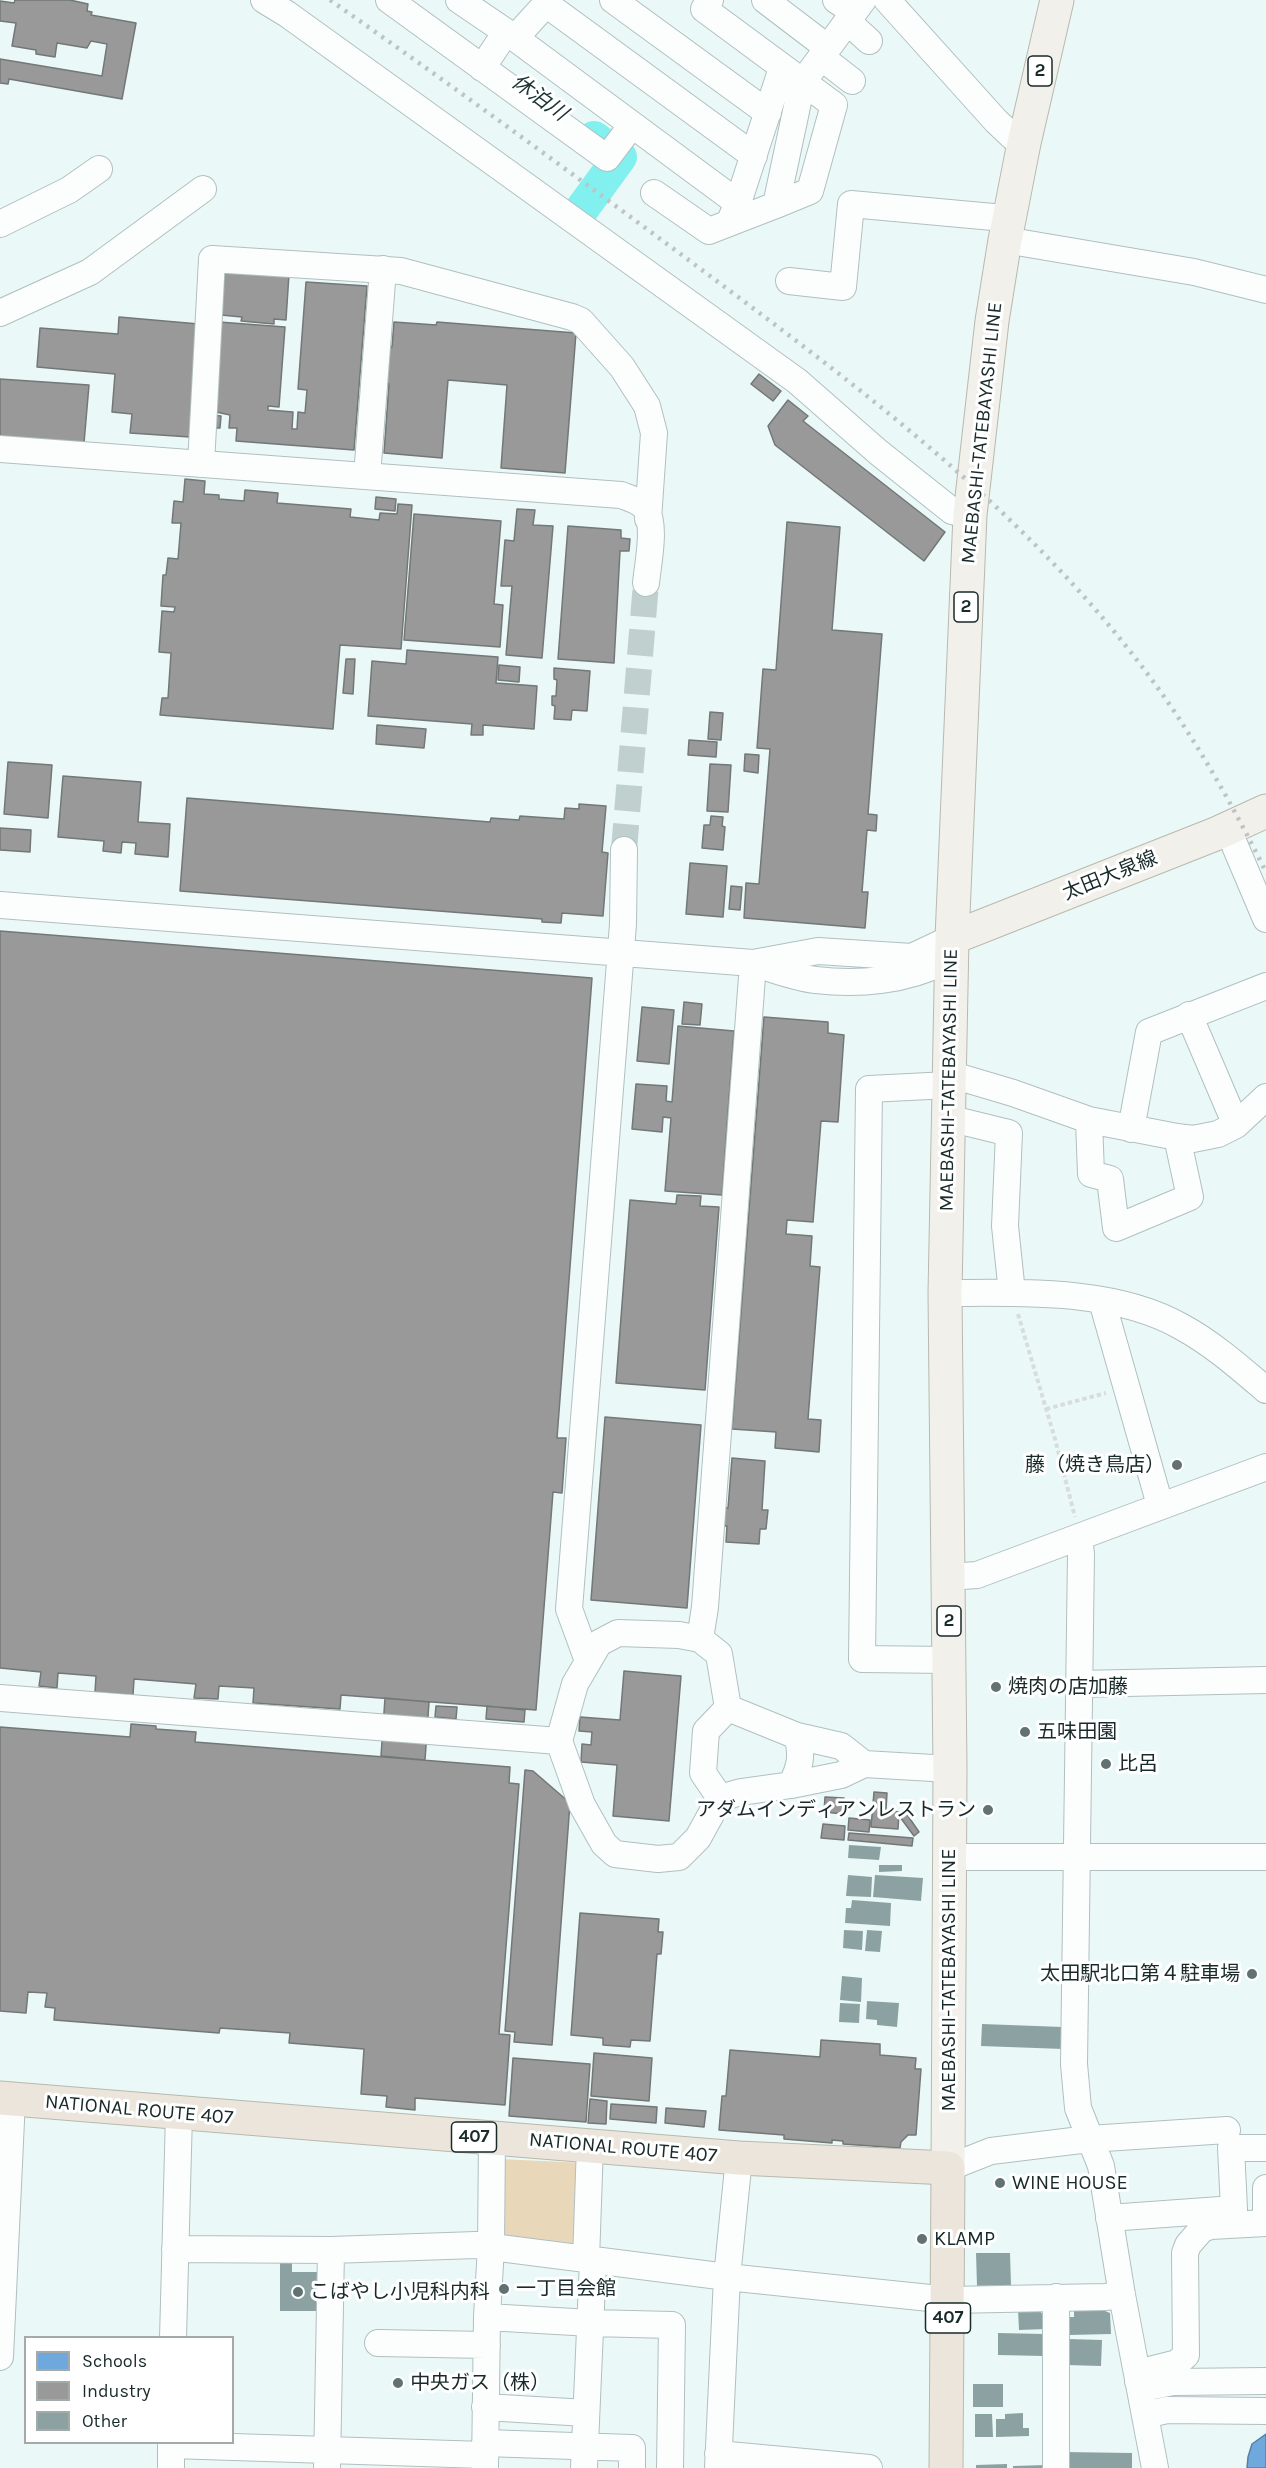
<!DOCTYPE html>
<meta charset="utf-8">
<style>
body{margin:0}
#map{position:relative;width:1266px;height:2468px;overflow:hidden;background:#eaf9f8;font-family:Karla,sans-serif}
canvas{display:block}
.legend{position:absolute;left:24px;top:2336px;width:210px;height:108px;box-sizing:border-box;background:#fff;border:2px solid #a3aaa9;margin:0;padding:8px 10px;list-style:none;font-size:18px;color:#182a29}
.legend li{display:flex;align-items:center;gap:12px;height:30px}
.legend b{width:30px;border:2px solid #a3aaa9}
</style>
<div id="map">
<canvas width="1266" height="2468"></canvas>
<ul class="legend">
<li><b style="height:16px;background:#6fa8dc"></b>Schools</li>
<li><b style="height:16px;background:#999"></b>Industry</li>
<li><b style="height:16px;background:#8ca2a2"></b>Other</li>
</ul>
</div>
<script>
const ctx = document.querySelector('canvas').getContext('2d');
ctx.lineJoin = 'round';
function paint(path, color) { ctx.fillStyle = color; ctx.fill(path, 'evenodd'); }
function stroke(path, color, width, dash) { ctx.strokeStyle = color; ctx.lineWidth = width; ctx.lineCap = dash ? 'butt' : 'round'; ctx.setLineDash(dash || []); ctx.stroke(path); }
function drawText(font, color, halo, rows, align = 'center') {
  ctx.font = font + ' Karla,"Noto Sans JP",sans-serif'; ctx.lineWidth = 6; ctx.setLineDash([]); ctx.textBaseline = 'middle'; ctx.strokeStyle = halo; ctx.fillStyle = color; for (const [text, x, y, turn = 0] of rows) {
    ctx.save(); ctx.translate(x, y); ctx.rotate((+turn || 0) * Math.PI / 180); ctx.textAlign = isNaN(turn) ? turn : align; if (halo) ctx.strokeText(text, 0, 0); ctx.fillText(text, 0, 0); ctx.restore();
  }
}
paint(new Path2D(`
 M 500,2159 L 584,2163 L 584,2253 L 497,2237 Z`), '#e9d7b9');
const schools = new Path2D(`
 M 1266,2434 L 1266,2468 L 1247,2468 L 1248,2457 L 1252,2444 Z`);
paint(schools, '#6fa8dc');
stroke(schools, '#5582a6', 1.5);
const industry = new Path2D(`
 M 15,0 L 70,0 L 88,4 L 87,11 L 92,12 L 91,15 L 136,23 L 122,99 L 9,79 L 8,84 L 0,83 L 0,59 L 102,76 L 107,44 L 91,41 L 87,48 L 57,43 L 55,57 L 36,54 L 36,50 L 12,46 L 16,23 L 0,21 L 0,1 L 14,3 Z
 M 225,269 L 289,274 L 286,320 L 274,319 L 274,324 L 241,321 L 242,317 L 221,315 Z
 M 306,282 L 367,286 L 354,450 L 236,441 L 237,428 L 229,428 L 230,415 L 216,412 L 217,402 L 213,402 L 219,322 L 285,327 L 279,407 L 268,406 L 268,410 L 293,412 L 292,429 L 297,429 L 298,412 L 305,413 L 307,390 L 298,389 Z
 M 119,317 L 199,324 L 190,437 L 130,433 L 132,414 L 112,412 L 115,374 L 37,367 L 40,328 L 118,334 Z
 M 394,322 L 436,325 L 437,322 L 576,333 L 565,473 L 501,468 L 507,385 L 448,380 L 442,458 L 384,453 L 389,384 L 383,383 L 386,347 L 392,347 Z
 M 759,374 L 781,391 L 773,401 L 751,384 Z
 M 0,379 L 89,385 L 84,443 L 0,437 Z
 M 788,400 L 808,416 L 803,421 L 945,532 L 924,561 L 775,445 L 768,426 Z
 M 212,415 L 221,416 L 220,428 L 211,428 Z
 M 185,479 L 205,481 L 204,494 L 219,495 L 219,499 L 244,501 L 245,490 L 278,493 L 277,503 L 351,509 L 350,517 L 379,520 L 380,513 L 397,514 L 398,504 L 412,505 L 401,649 L 340,645 L 333,729 L 160,715 L 162,698 L 168,698 L 171,653 L 159,652 L 162,611 L 174,612 L 175,607 L 161,606 L 163,575 L 166,575 L 168,558 L 178,559 L 181,523 L 172,523 L 174,501 L 183,502 Z
 M 376,497 L 396,499 L 395,511 L 375,509 Z
 M 517,509 L 535,510 L 533,525 L 553,526 L 542,658 L 506,655 L 512,586 L 501,586 L 505,540 L 514,541 Z
 M 414,514 L 501,521 L 494,604 L 503,605 L 500,647 L 404,640 Z
 M 787,522 L 840,527 L 832,630 L 882,634 L 868,814 L 877,815 L 876,831 L 867,830 L 862,892 L 868,892 L 865,928 L 744,918 L 746,883 L 759,884 L 770,749 L 757,748 L 763,669 L 776,670 Z
 M 568,526 L 621,530 L 621,538 L 630,539 L 629,551 L 620,551 L 614,663 L 558,659 Z
 M 407,650 L 498,657 L 496,683 L 537,686 L 534,729 L 483,725 L 483,735 L 471,735 L 472,724 L 368,716 L 372,661 L 406,664 Z
 M 346,659 L 355,659 L 353,694 L 343,693 Z
 M 499,665 L 520,667 L 519,682 L 498,680 Z
 M 554,668 L 590,671 L 587,711 L 572,710 L 571,720 L 554,719 L 555,706 L 552,705 L 552,696 L 556,696 L 557,680 L 554,679 Z
 M 710,712 L 723,713 L 721,740 L 708,739 Z
 M 377,725 L 426,729 L 424,748 L 376,744 Z
 M 689,740 L 717,742 L 716,757 L 688,755 Z
 M 745,754 L 759,755 L 758,773 L 744,771 Z
 M 8,762 L 52,765 L 48,818 L 4,814 Z
 M 710,764 L 731,765 L 728,812 L 707,811 Z
 M 63,776 L 141,782 L 138,822 L 170,824 L 168,857 L 135,854 L 136,843 L 122,842 L 121,853 L 103,851 L 104,841 L 58,837 Z
 M 187,798 L 490,822 L 491,818 L 519,820 L 520,816 L 564,819 L 565,808 L 579,809 L 579,804 L 606,806 L 602,852 L 608,853 L 603,916 L 562,913 L 561,923 L 542,922 L 542,919 L 180,891 Z
 M 711,816 L 723,817 L 722,826 L 725,827 L 723,850 L 702,848 L 704,825 L 710,825 Z
 M 0,828 L 31,830 L 30,852 L 0,850 Z
 M 690,863 L 727,866 L 723,917 L 686,914 Z
 M 731,886 L 742,887 L 740,910 L 729,909 Z
 M 0,931 L 592,978 L 557,1438 L 566,1438 L 562,1493 L 553,1492 L 536,1710 L 341,1695 L 340,1709 L 253,1703 L 254,1688 L 219,1686 L 218,1699 L 194,1698 L 196,1684 L 134,1679 L 133,1695 L 95,1692 L 96,1676 L 58,1673 L 57,1688 L 39,1686 L 41,1672 L 0,1668 Z
 M 684,1002 L 702,1004 L 700,1025 L 682,1024 Z
 M 642,1007 L 674,1010 L 669,1064 L 637,1061 Z
 M 764,1017 L 828,1022 L 828,1033 L 844,1035 L 838,1122 L 821,1121 L 813,1222 L 787,1220 L 786,1234 L 812,1236 L 810,1266 L 820,1267 L 808,1419 L 821,1420 L 819,1452 L 775,1448 L 776,1432 L 732,1429 Z
 M 678,1026 L 734,1031 L 722,1195 L 665,1191 L 671,1118 L 663,1117 L 662,1132 L 632,1129 L 636,1084 L 667,1086 L 666,1101 L 672,1102 Z
 M 677,1195 L 701,1196 L 700,1206 L 719,1207 L 705,1390 L 616,1383 L 630,1200 L 676,1204 Z
 M 605,1417 L 701,1425 L 687,1608 L 591,1600 Z
 M 732,1458 L 765,1461 L 762,1510 L 768,1510 L 766,1529 L 760,1529 L 759,1544 L 726,1542 L 727,1526 L 722,1526 L 723,1507 L 728,1508 Z
 M 624,1671 L 681,1676 L 669,1821 L 613,1816 L 617,1765 L 581,1762 L 582,1744 L 591,1745 L 592,1732 L 579,1731 L 580,1717 L 620,1720 Z
 M 385,1698 L 429,1702 L 425,1760 L 381,1756 Z
 M 436,1706 L 457,1707 L 456,1719 L 435,1717 Z
 M 487,1706 L 525,1710 L 524,1722 L 486,1719 Z
 M 131,1724 L 156,1726 L 156,1729 L 196,1732 L 195,1742 L 510,1767 L 509,1783 L 519,1784 L 499,2034 L 510,2035 L 505,2105 L 415,2098 L 415,2110 L 386,2107 L 387,2096 L 361,2094 L 364,2049 L 289,2043 L 290,2033 L 220,2028 L 219,2033 L 54,2020 L 55,2008 L 45,2007 L 47,1993 L 28,1992 L 26,2013 L 0,2011 L 0,1727 L 130,1737 Z
 M 525,1770 L 533,1771 L 570,1803 L 552,2045 L 514,2042 L 515,2032 L 505,2031 Z
 M 874,1792 L 887,1793 L 886,1810 L 899,1812 L 898,1829 L 871,1827 Z
 M 825,1797 L 844,1798 L 843,1814 L 824,1812 Z
 M 906,1813 L 919,1832 L 914,1836 L 900,1817 Z
 M 849,1818 L 870,1820 L 869,1832 L 848,1830 Z
 M 823,1824 L 845,1826 L 844,1840 L 821,1838 Z
 M 849,1833 L 913,1838 L 912,1846 L 848,1840 Z
 M 580,1913 L 659,1919 L 658,1932 L 663,1932 L 661,1954 L 657,1954 L 650,2041 L 631,2040 L 630,2047 L 603,2045 L 603,2038 L 571,2035 Z
 M 821,2040 L 880,2044 L 880,2055 L 916,2058 L 915,2069 L 921,2069 L 916,2135 L 908,2135 L 901,2142 L 900,2148 L 843,2144 L 843,2141 L 832,2140 L 832,2143 L 784,2139 L 784,2135 L 719,2130 L 722,2096 L 726,2096 L 730,2050 L 820,2057 Z
 M 594,2053 L 652,2058 L 649,2101 L 591,2096 Z
 M 513,2058 L 590,2064 L 586,2122 L 509,2116 Z
 M 590,2099 L 607,2101 L 606,2124 L 588,2123 Z
 M 611,2104 L 657,2107 L 656,2123 L 610,2119 Z
 M 666,2108 L 706,2111 L 704,2127 L 665,2123 Z`);
paint(industry, '#999');
stroke(industry, '#727877', 1.5);
stroke(new Path2D(`
 M 582,209 L 620,157 L 594,138`), '#82f0ee', 34);
paint(new Path2D(`
 M 849,1845 L 881,1847 L 879,1860 L 848,1858 Z
 M 879,1865 L 902,1865 L 902,1871 L 879,1872 Z
 M 848,1875 L 872,1877 L 871,1897 L 846,1896 Z
 M 875,1875 L 923,1878 L 921,1901 L 873,1897 Z
 M 852,1900 L 891,1903 L 890,1926 L 845,1923 L 846,1908 L 851,1908 Z
 M 844,1930 L 863,1931 L 862,1950 L 843,1948 Z
 M 867,1930 L 882,1931 L 880,1952 L 865,1951 Z
 M 842,1976 L 862,1978 L 861,2002 L 840,2000 Z
 M 867,2001 L 899,2003 L 897,2027 L 877,2025 L 877,2020 L 866,2019 Z
 M 840,2003 L 860,2004 L 859,2023 L 839,2022 Z
 M 982,2024 L 1063,2027 L 1063,2049 L 981,2046 Z
 M 976,2253 L 1010,2253 L 1011,2285 L 977,2286 Z
 M 280,2263 L 292,2263 L 292,2272 L 317,2272 L 317,2311 L 280,2311 Z
 M 1037,2308 L 1046,2318 L 1047,2329 L 1019,2330 L 1018,2309 Z
 M 1100,2309 L 1110,2313 L 1111,2334 L 1069,2335 L 1069,2317 L 1074,2317 L 1074,2310 Z
 M 998,2333 L 1044,2334 L 1043,2356 L 998,2355 Z
 M 1068,2339 L 1102,2340 L 1101,2366 L 1067,2365 Z
 M 973,2384 L 1003,2384 L 1003,2407 L 973,2407 Z
 M 1023,2413 L 1023,2428 L 1029,2428 L 1029,2436 L 996,2437 L 996,2419 L 1005,2419 L 1005,2414 Z
 M 975,2414 L 992,2414 L 993,2437 L 975,2437 Z
 M 1064,2452 L 1132,2453 L 1132,2468 L 1064,2468 Z
 M 1007,2464 L 1007,2468 L 976,2468 L 976,2465 Z
 M 1046,2465 L 1046,2468 L 1013,2468 L 1013,2466 Z`), '#8ca2a2');
stroke(new Path2D(`
 M 624,850 L 646,583`), '#c0d0cf', 26, [26, 13]);
const minor = new Path2D(`
 M 264,0 L 287,14 L 797,381 L 878,452 L 952,511 L 970,515
 M 389,0 L 607,158 L 632,125
 M 459,0 L 515,38
 M 613,0 L 768,113
 M 710,0 L 704,9 L 834,105 L 810,191 L 776,205 L 802,83 L 863,0
 M 765,0 L 828,48
 M 836,0 L 854,12
 M 887,0 L 996,121 L 1013,137 L 1024,143
 M 847,21 L 869,41
 M 821,57 L 852,81
 M 482,68 L 506,32
 M 654,193 L 709,231 L 776,205
 M 738,203 L 515,38 L 546,4 L 754,156
 M 729,223 L 738,203 L 782,68
 M 0,224 L 69,190 L 99,169
 M 1005,240 L 1194,272 L 1266,290
 M 789,281 L 843,287 L 851,204 L 993,217 L 1008,220
 M 0,313 L 90,272 L 203,189
 M 0,449 L 621,495 C 629,498 641,501 646,509 C 656,526 648,563 646,583
 M 201,464 L 212,259 L 401,271 L 572,317 L 581,321 L 622,367 L 647,406 L 654,433 L 648,519
 M 367,476 L 383,269
 M 1235,846 L 1266,919
 M 0,905 L 753,963 L 818,951 L 912,957 L 952,938
 M 1189,1015 L 1236,1125
 M 949,1074 L 1013,1093 L 1089,1120 L 1177,1137 L 1193,1139 L 1218,1134 L 1236,1125 L 1266,1097
 M 949,1085 L 869,1089 L 862,1659 L 949,1660
 M 948,1118 L 1009,1133 L 1005,1226 L 1012,1293
 M 1089,1120 L 1091,1174 L 1110,1179 L 1116,1228 L 1190,1197 L 1177,1137
 M 1131,1129 L 1149,1032 L 1266,986
 M 945,1293 C 1020,1293 1114,1288 1182,1327 C 1213,1344 1239,1367 1266,1390
 M 1102,1301 L 1160,1505
 M 1079,1537 L 1081,1554 L 1074,2064 L 1078,2108 L 1101,2166 L 1122,2295 L 1155,2468
 M 948,1577 L 977,1575 L 1266,1467
 M 700,1639 L 705,1607 L 753,963 C 773,969 795,978 816,980 C 859,985 906,981 944,961
 M 588,1661 L 569,1609 L 623,924 L 624,850
 M 1079,1684 L 1266,1680
 M 0,1698 L 559,1741
 M 864,1764 L 841,1746 L 797,1736 L 728,1708 L 719,1654 L 700,1639 L 679,1635 L 618,1633 L 599,1643 L 575,1684 L 559,1741 L 582,1805 L 604,1844 L 615,1854 L 658,1859 L 679,1857 L 698,1838 L 720,1798 L 741,1792 L 791,1785 L 841,1775 L 864,1764 L 950,1769
 M 791,1785 C 800,1768 803,1755 797,1736
 M 720,1798 L 703,1773 L 706,1731 L 728,1708
 M 950,1857 L 1266,1857
 M 948,2168 L 991,2151 L 1089,2139 L 1227,2130
 M 1266,2188 L 1266,2213
 M 1109,2218 L 1234,2209 L 1231,2148 L 1266,2148
 M 175,2249 L 331,2250 L 476,2245 L 727,2277 L 949,2300 L 1105,2297 L 1122,2295
 M 586,2260 L 590,2145
 M 487,2317 L 591,2323 L 672,2325 L 670,2468
 M 173,2338 L 179,2114
 M 378,2343 L 487,2345
 M 0,2357 L 12,2099
 M 1138,2381 L 1145,2371 L 1177,2363 L 1186,2355 L 1185,2253 L 1188,2245 L 1202,2229 L 1211,2226 L 1266,2223
 M 1138,2381 L 1148,2387 L 1173,2382 L 1266,2381
 M 485,2407 L 586,2413
 M 1145,2415 L 1167,2410 L 1266,2411
 M 485,2443 L 632,2448 L 632,2468
 M 171,2445 L 484,2455
 M 718,2454 L 869,2468
 M 171,2468 L 171,2442
 M 327,2468 L 331,2250
 M 485,2468 L 487,2317 L 491,2246 L 492,2138
 M 584,2468 L 593,2261
 M 718,2468 L 727,2277 L 739,2158
 M 1056,2468 L 1056,2297`);
const major = new Path2D(`
 M 952,938 L 1218,833 L 1266,811
 M 948,2168 L 950,1769 L 945,1293 L 952,938 L 970,515 L 992,321 L 1005,240 L 1024,143 L 1057,0`);
const highway = new Path2D(`
 M 0,2098 L 739,2158 L 948,2168 L 946,2468`);
stroke(minor, '#b0bfbf', 28);
stroke(major, '#b8b9ae', 35);
stroke(highway, '#b8b9ae', 35);
stroke(new Path2D(`
 M 1018,1314 L 1055,1439 L 1075,1517
 M 1046,1409 L 1106,1393`), '#d7dcdc', 4, [4.5, 3]);
stroke(minor, '#fcfefe', 26);
stroke(major, '#f2f0ea', 33);
stroke(highway, '#ebe5dc', 33);
stroke(new Path2D(`
 M 330,0 C 454,87 577,177 698,267 C 868,394 1041,522 1165,698 C 1204,754 1236,812 1266,872`), '#c0c3c3', 4.5, [3, 6]);
for (const [x, y, r, color] of [
 [1177,1465,6,"#627271"],
 [996,1687,6,"#627271"],
 [1025,1732,6,"#627271"],
 [1106,1764,6,"#627271"],
 [988,1810,6,"#627271"],
 [1252,1974,6,"#627271"],
 [1000,2183,6,"#627271"],
 [922,2239,6,"#627271"],
 [504,2289,6,"#627271"],
 [298,2292,6,"#627271"],
 [398,2383,6,"#627271"]
]) { const dot = new Path2D(); dot.arc(x, y, r, 0, 2 * Math.PI); ctx.fillStyle = color; ctx.fill(dot); stroke(dot, '#fff', 2); }
for (const [x, y, w] of [
 [1040,71,24],
 [966,607,24],
 [949,1621,24],
 [474,2137,45],
 [948,2318,45]
]) { const box = new Path2D(); box.roundRect(x - w / 2, y - 15, w, 30, 4.5); ctx.fillStyle = '#fff'; ctx.fill(box); stroke(box, '#182a29', 1.5); }
drawText('bold 18px', '#182a29', null, [
 ["2",1040,71],
 ["2",966,607],
 ["2",949,1621],
 ["407",474,2137],
 ["407",948,2318]
]);
drawText('20px', '#182a29', '#fff', [
 ["MAEBASHI-TATEBAYASHI LINE",982,433,-84],
 ["太田大泉線",1110,876,-22],
 ["MAEBASHI-TATEBAYASHI LINE",949,1080,-89],
 ["MAEBASHI-TATEBAYASHI LINE",949,1980,-90],
 ["NATIONAL ROUTE 407",139,2110,5],
 ["NATIONAL ROUTE 407",623,2148,5]
]);
drawText('20px', '#182a29', '#fff', [
 ["藤（焼き鳥店）",1165,1465,"right"],
 ["焼肉の店加藤",1008,1687],
 ["五味田園",1037,1732],
 ["比呂",1118,1764],
 ["アダムインディアンレストラン",976,1810,"right"],
 ["太田駅北口第４駐車場",1240,1974,"right"],
 ["WINE HOUSE",1012,2183],
 ["KLAMP",934,2239],
 ["一丁目会館",516,2289],
 ["こばやし小児科内科",310,2292],
 ["中央ガス（株）",410,2383]
], 'left');
drawText('italic 21px', '#1b3433', '#fff', [
 ["休泊川",539,98,36]
]);
</script>
